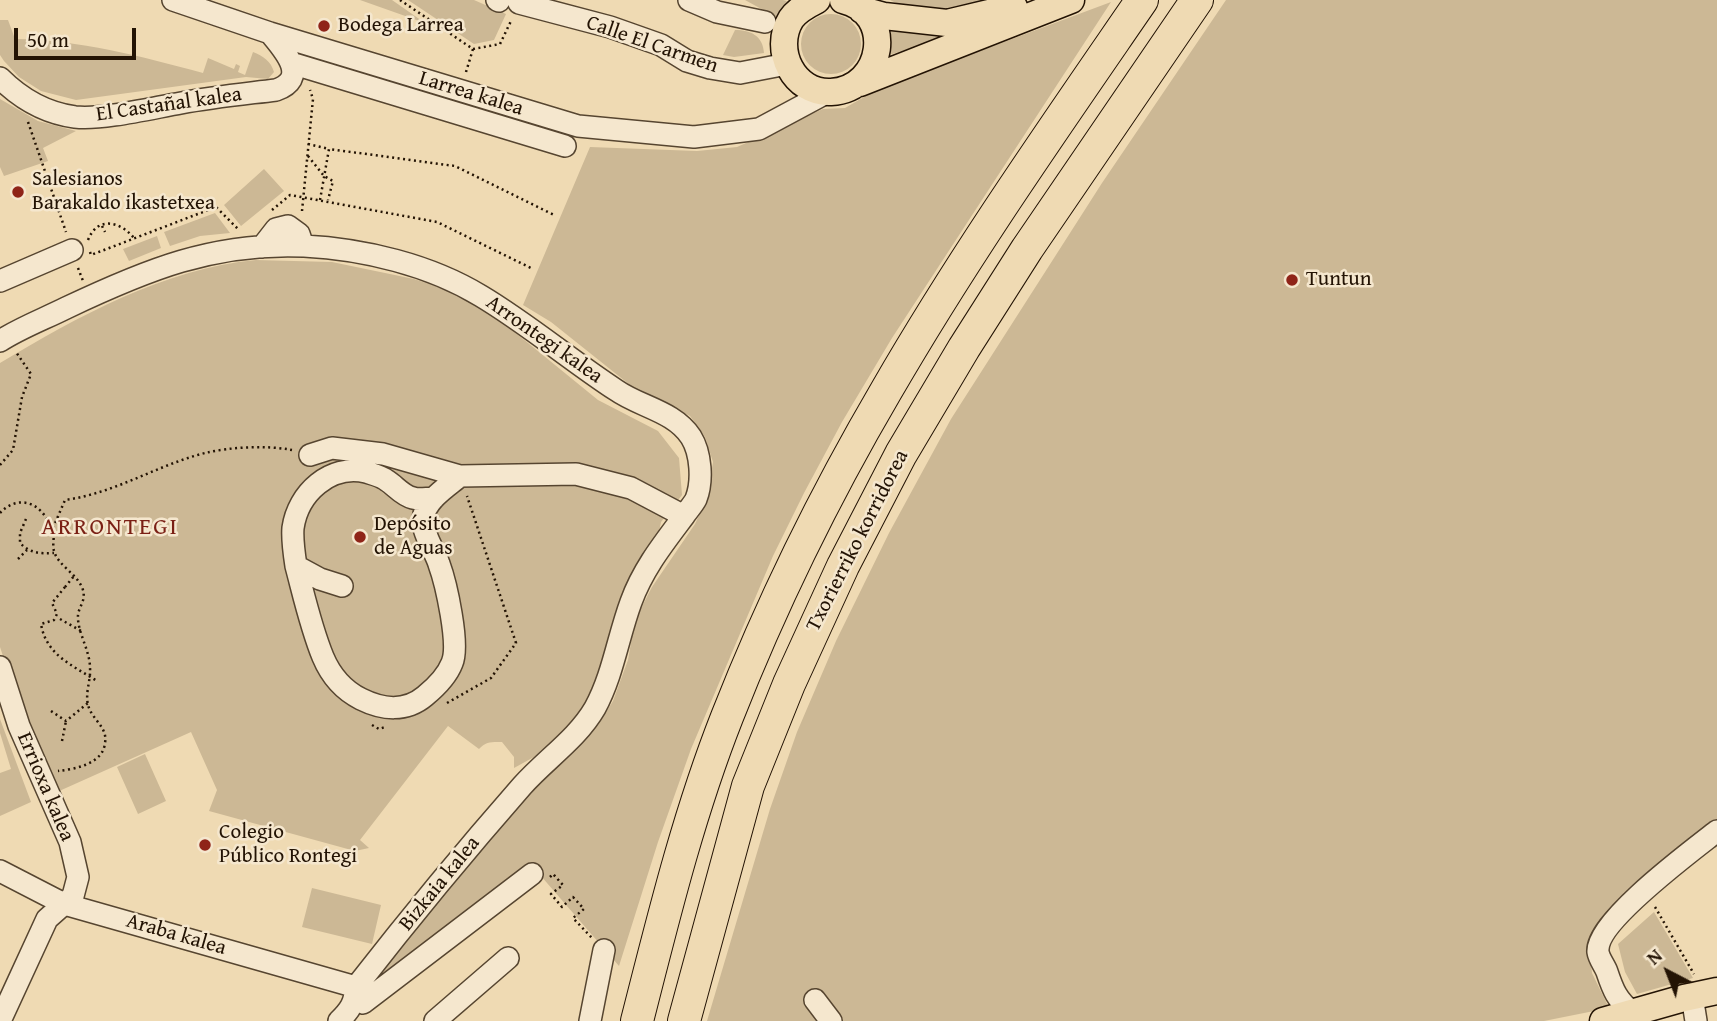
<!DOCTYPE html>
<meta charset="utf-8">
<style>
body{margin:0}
#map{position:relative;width:1717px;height:1021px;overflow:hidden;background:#efdab3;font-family:"Gentium Book Plus",serif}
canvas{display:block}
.north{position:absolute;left:1633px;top:937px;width:70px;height:70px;-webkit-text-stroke:5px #f5e7ce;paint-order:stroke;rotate:318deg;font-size:19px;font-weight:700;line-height:28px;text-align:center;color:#231304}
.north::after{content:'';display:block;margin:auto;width:24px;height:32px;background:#231304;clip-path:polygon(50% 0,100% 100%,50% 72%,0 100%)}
.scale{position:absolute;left:14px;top:28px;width:122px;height:32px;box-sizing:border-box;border:4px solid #231304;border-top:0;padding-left:9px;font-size:21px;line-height:24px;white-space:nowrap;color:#231304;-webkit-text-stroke:5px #f5e7ce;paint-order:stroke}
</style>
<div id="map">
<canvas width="1717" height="1021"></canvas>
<div class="north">N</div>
<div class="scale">50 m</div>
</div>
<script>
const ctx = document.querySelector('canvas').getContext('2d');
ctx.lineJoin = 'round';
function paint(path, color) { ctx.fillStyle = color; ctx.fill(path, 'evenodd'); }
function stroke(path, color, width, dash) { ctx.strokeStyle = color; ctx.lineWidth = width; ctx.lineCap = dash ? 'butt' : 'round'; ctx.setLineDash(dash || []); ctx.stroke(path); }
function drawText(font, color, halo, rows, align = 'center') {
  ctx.font = font + ' "Gentium Book Plus",serif'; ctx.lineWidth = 5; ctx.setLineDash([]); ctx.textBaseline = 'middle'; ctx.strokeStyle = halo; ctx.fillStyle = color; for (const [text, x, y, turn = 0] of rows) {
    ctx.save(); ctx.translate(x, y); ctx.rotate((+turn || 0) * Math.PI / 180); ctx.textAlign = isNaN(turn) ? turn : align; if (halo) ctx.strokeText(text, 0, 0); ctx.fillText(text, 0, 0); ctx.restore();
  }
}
paint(new Path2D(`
 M 360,0 L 392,0 L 425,23 Z
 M 408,0 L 474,0 L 506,14 L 494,40 L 474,44 Z
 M 745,0 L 783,0 L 787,1 L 776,17 Z
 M 890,0 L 984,0 L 952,10 L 904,7 Z
 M 1226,0 L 1717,0 L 1717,820 L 1639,884 L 1589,944 L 1592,973 L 1609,1008 L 1544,1021 L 707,1021 L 770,809 L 797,732 L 836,641 L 889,533 L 951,419 L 1102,183 Z
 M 1111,2 L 892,338 L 842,422 L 804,493 L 773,556 L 691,749 L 658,842 L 619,966 L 534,868 L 374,983 L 488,835 L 525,795 L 579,746 L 598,725 L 613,701 L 628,660 L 635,620 L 652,587 L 695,524 L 707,498 L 713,462 L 705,437 L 690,416 L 635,389 L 551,322 L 523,305 L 590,147 L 697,151 L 737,147 L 823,109 L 845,108 L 878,89 Z
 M 1038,8 L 889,55 L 891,29 Z
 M801 44a30 30 0 1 1 60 0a30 30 0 1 1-60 0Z
 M 0,20 L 8,20 L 15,39 C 80,40 140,56 203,73 L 208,58 L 234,69 L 236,64 L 240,66 L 238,72 L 245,75 L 253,52 C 263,56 271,61 274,72 L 268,79 L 246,77 L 76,100 L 41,91 L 19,77 L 4,61 L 0,55 Z
 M 735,30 C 751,30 763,36 764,53 L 734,57 L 723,55 Z
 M 0,99 L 38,121 L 76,131 L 43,148 L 48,161 L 4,176 L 0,167 Z
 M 264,169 L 284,191 L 241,226 L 224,205 Z
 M 215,213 L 230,233 L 200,236 L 170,246 L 164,232 Z
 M 157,236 L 161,248 L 129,261 L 123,249 Z
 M 256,260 L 332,262 L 414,279 L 474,299 L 598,400 L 658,431 L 679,458 L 682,495 L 661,522 L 652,567 L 583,710 L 543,752 L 514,768 L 514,757 L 502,742 C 493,742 486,741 479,749 L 448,726 L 360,840 L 369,848 L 355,851 L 209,811 L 217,790 L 191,732 L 57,792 L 25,722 L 0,647 L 0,363 C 79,316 163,269 256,260 Z
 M 0,719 L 31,802 L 0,816 L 0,773 L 11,769 L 0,733 Z
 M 145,754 L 166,801 L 138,814 L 117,767 Z
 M 312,888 L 381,905 L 372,944 L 302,927 Z
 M 1654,912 L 1693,978 L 1637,994 L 1625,972 L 1618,944 Z`), '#ccb895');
const minor = new Path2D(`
 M 173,0 L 270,33 L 578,126 L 694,137 L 759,129 L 828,92
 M 497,0 L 499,1
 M 689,0 L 717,12 L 765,22
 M 519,3 L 610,27 L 661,45 L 687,61 L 710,68 L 740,73 L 787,64
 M 291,63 L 565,146
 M 0,78 C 21,99 45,113 75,117 C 103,120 152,108 181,103 C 213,97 244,94 276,90 C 310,78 284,50 270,33
 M 262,247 L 276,229 L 288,226 L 299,234 L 303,246
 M 0,281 L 72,250
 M 0,341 C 20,328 44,319 66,308 C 146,270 214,242 304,246 C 364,249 430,265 481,296 C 528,324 570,360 616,390 C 640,407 674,411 691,437 C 701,453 703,481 696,499 C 693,505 687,511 684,516
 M 310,455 L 332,448 L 383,454 L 460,476 L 576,474 L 631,488 L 684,516 C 663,544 643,569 631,602 C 618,637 613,675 595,708 C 577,739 546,759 522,786 C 465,851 409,919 356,987
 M 296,566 C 304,596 311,628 323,657 C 331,676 343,690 361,699 C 383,710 406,712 425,696 C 436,687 447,676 452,663 C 460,645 446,583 439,564 C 435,551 422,533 423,519 C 425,500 447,487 460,476
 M 342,586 L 320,579 L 296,566 C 294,553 292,540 293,528 C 298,493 330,464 366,472 C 372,474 381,476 386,480 C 395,485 401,495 413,498 C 419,500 427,498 434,498
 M 0,667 L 19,726 L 70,842 L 78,877 L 73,896 L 47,919 L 0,1021
 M 0,871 L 64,904 L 356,987
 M 1692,996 L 1696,1021
 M 815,1000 L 831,1021
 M 363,1003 L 532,874
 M 1632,1012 C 1617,1000 1613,990 1607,972 C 1605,966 1599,959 1598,952 C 1595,922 1693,850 1717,831
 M 339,1021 C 350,1010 355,1003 356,987
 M 435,1021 L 508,958
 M 590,1021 L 604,950`);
const major = new Path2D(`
 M 817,0 C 807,5 797,10 791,19 C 772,50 794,94 831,92 C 885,89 895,12 843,0
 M 862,10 L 884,16 L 947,23 L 1014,7
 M 860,83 L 1071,0
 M 1603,1021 L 1684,998 L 1717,991`);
const highway = new Path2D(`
 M 637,1021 C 663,919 688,816 727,717 C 771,605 825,495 886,391 C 964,256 1054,128 1142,0
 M 684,1021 L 748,786 L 789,684 L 843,566 L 901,454 L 964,348 L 1027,249 L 1197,0`);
stroke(minor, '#564530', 24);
stroke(major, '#231304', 29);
stroke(highway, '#231304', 34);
stroke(new Path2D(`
 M 400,0 L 473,49 L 466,72
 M 473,49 L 500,44 L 511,21
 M 28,122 L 66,232
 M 308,144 L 329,149
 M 308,156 L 324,176 L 333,181 L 328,200
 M 320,200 L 329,149 L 455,166 L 554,215
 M 272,210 L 290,195 L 437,222 L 533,269
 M 302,211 L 313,99 L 310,90
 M 102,226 L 105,232
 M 88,240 C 98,215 121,222 134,238
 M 90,252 L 91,255 L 216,207 L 238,229
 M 78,268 L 83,281
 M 0,465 L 13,450 L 22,397 L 31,374 L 16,352
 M 0,513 C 14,498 33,499 45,516 C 47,520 52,525 53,530 C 55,537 52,544 54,551 C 58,566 78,574 83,590 C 86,601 79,606 78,615 C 77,632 90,650 90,668 C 91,680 85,692 88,705 C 92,720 108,727 105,743 C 103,764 75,769 58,771
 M 26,519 L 20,533 L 20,543 C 30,553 40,554 54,553
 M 53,528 L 65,500 C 116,493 157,465 205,453 C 231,447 266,445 292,450
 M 18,559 L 27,550
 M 65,587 L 74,576
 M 60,619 L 81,631
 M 447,703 L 491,678 L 516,643 L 467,496
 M 51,711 L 66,721 L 88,703
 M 372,725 L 379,729 L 385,727
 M 62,741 L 66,721
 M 550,877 L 553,874 L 563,885 L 551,894 L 562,907 L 573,897 L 584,909 L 573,918 L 592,938
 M 1655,907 L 1694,974`), '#231304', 2.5, [2, 3.5]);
stroke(minor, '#f5e7ce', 21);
stroke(major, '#efdab3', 26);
stroke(highway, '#efdab3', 32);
stroke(new Path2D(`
 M 65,587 L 52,603 L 57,614 L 54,620 L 41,624 C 46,655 72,665 97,681`), '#231304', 2.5, [2, 3.5]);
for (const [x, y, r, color] of [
 [324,26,7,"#8f2418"],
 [18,192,7,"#8f2418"],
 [1292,280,7,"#8f2418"],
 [360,537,7,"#8f2418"],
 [205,845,7,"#8f2418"]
]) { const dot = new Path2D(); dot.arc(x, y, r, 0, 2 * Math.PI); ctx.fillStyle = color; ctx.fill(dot); stroke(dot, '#f5e7ce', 2.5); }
drawText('21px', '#231304', '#f5e7ce', [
 ["Bodega Larrea",338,26],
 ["Salesianos",32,180],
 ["Barakaldo ikastetxea",32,204],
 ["Tuntun",1306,280],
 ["Depósito",374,525],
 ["de Aguas",374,549],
 ["Colegio",219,833],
 ["Público Rontegi",219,857]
], 'left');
drawText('21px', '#231304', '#f5e7ce', [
 ["Calle El Carmen",652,45,19],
 ["Larrea kalea",471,94,17],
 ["El Castañal kalea",169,105,-8],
 ["Arrontegi kalea",544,340,35],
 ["Txorierriko korridorea",858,541,-63],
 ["Errioxa kalea",45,787,67],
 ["Bizkaia kalea",440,884,-51],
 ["Araba kalea",176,935,16]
]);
ctx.letterSpacing = '2px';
drawText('24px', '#7a1f14', '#f5e7ce', [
 ["ARRONTEGI",110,528]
]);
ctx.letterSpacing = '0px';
</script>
